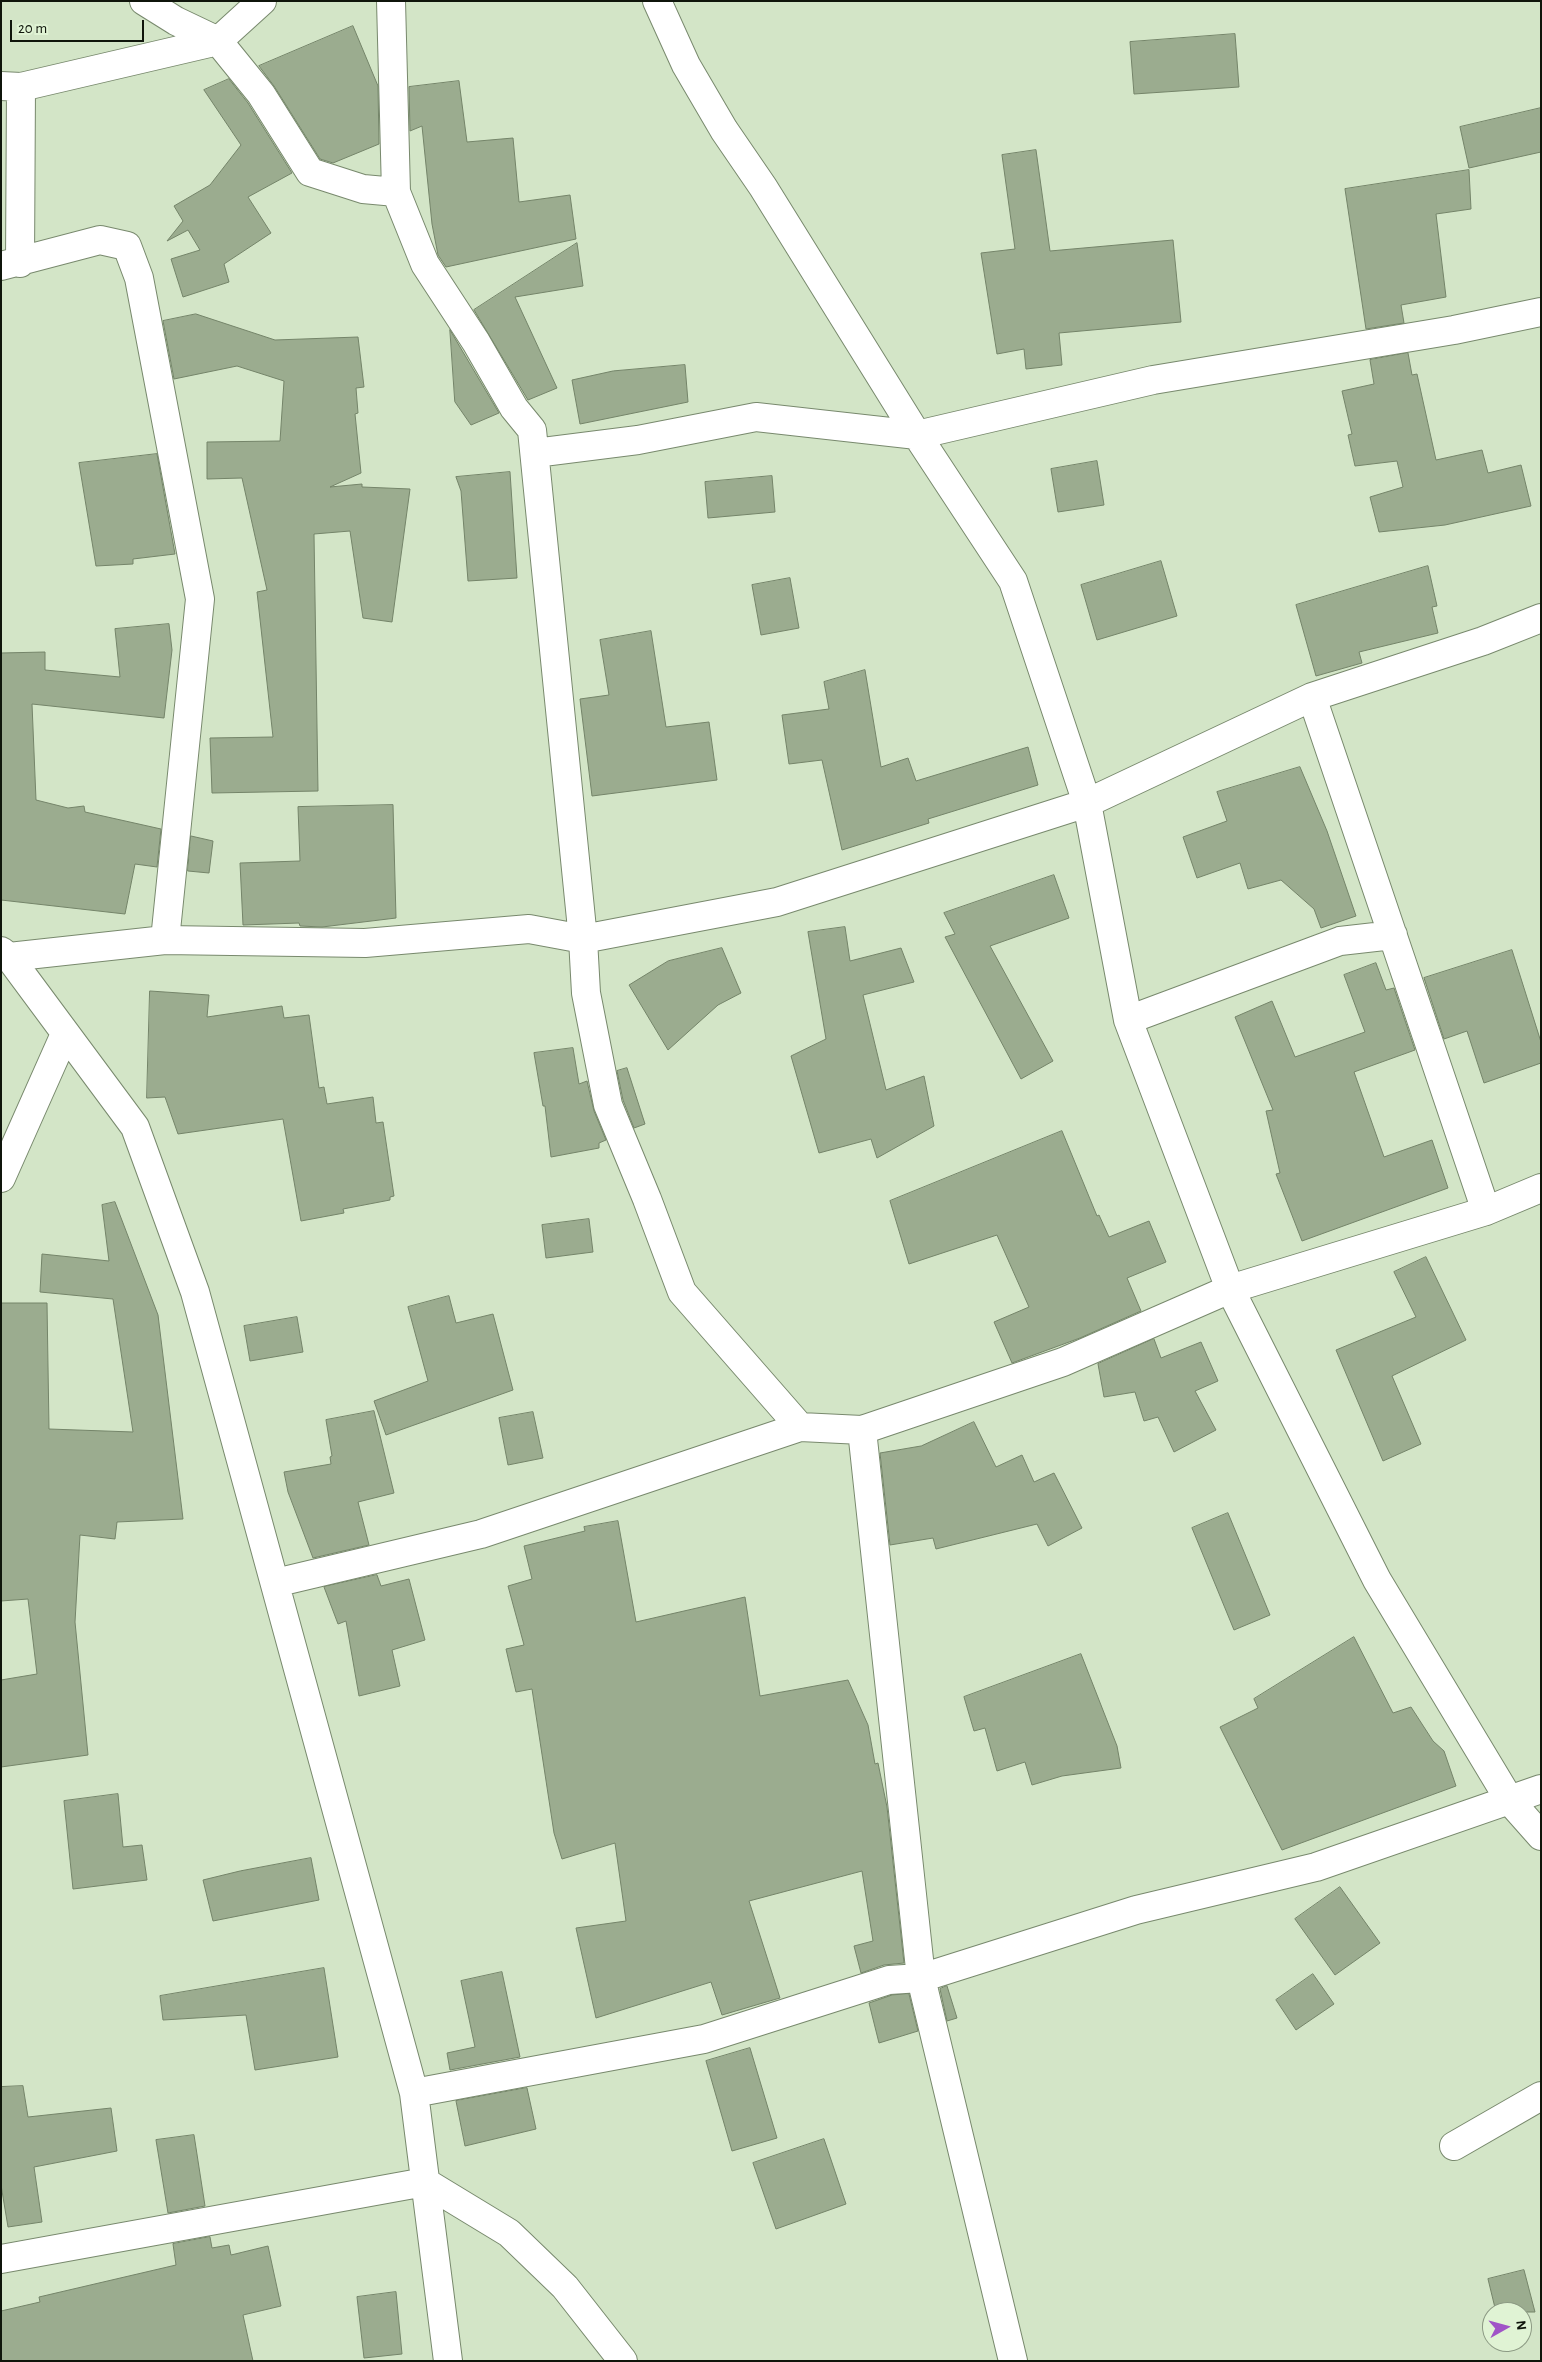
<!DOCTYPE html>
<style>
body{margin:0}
#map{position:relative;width:1542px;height:2362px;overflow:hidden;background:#d3e5c7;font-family:"Alegreya Sans",sans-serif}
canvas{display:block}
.frame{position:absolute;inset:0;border:2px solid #0f150b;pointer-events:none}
.north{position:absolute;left:1482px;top:2302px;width:50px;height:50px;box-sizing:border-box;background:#e0f3d4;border:1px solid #8c9a84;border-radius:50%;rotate:83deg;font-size:14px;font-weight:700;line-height:20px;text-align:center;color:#0f150b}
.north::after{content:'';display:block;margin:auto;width:18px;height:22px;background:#a054c7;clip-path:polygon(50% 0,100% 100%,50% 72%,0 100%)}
.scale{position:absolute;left:10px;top:20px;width:134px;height:22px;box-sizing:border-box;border:2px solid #0f150b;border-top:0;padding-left:6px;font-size:15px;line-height:18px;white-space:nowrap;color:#0f150b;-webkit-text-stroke:4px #e0f3d4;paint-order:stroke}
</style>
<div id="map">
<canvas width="1542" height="2362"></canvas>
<div class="frame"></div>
<div class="north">N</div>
<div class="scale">20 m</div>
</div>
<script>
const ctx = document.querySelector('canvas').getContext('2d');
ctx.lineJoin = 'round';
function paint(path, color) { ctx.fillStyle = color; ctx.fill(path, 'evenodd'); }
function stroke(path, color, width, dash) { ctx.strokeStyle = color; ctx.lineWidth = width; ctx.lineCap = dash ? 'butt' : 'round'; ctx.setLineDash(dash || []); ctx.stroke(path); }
const building = new Path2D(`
 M 353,26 L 378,86 L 379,144 L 333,163 L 320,159 L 274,86 L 259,66 Z
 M 1235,34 L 1239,87 L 1134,94 L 1130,42 Z
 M 229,79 L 248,103 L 292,173 L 248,197 L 271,233 L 224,264 L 229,282 L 183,297 L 171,259 L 200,250 L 188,230 L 167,241 L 183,221 L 174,206 L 210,185 L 241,145 L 204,90 Z
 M 459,81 L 467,142 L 513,138 L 519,202 L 570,195 L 576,239 L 446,267 L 438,255 L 432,224 L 422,126 L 410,131 L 409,87 Z
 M 1541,108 L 1541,152 L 1469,168 L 1460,127 Z
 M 1036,150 L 1050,251 L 1173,240 L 1181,322 L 1059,333 L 1062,365 L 1026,369 L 1024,349 L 997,354 L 981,253 L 1015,249 L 1002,155 Z
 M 1469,170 L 1471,209 L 1436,214 L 1446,297 L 1401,305 L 1404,323 L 1366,329 L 1345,189 Z
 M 577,243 L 583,286 L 515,297 L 557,388 L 528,400 L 474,310 Z
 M 196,314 L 275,340 L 358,337 L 364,387 L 356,388 L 358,413 L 355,414 L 361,473 L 330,487 L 362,484 L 362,487 L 410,489 L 392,622 L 363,618 L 350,531 L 314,534 L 318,791 L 212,793 L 210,738 L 273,737 L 257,592 L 267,590 L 242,478 L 207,479 L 207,442 L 280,441 L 284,381 L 237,366 L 174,379 L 163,321 Z
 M 450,330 L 499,413 L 471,425 L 455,402 Z
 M 1408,353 L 1412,375 L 1417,374 L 1436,460 L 1482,450 L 1488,473 L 1521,465 L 1531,506 L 1445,525 L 1379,532 L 1370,497 L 1403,487 L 1397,461 L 1355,466 L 1348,435 L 1352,434 L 1342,391 L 1374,384 L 1370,360 Z
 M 685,365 L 688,402 L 580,424 L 572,380 L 613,371 Z
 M 157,454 L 175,554 L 133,559 L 133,564 L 96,566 L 79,463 Z
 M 1097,461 L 1104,505 L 1058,512 L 1051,469 Z
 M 510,472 L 517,578 L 468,581 L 461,491 L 456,477 Z
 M 772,476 L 775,512 L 708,518 L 705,482 Z
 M 1161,561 L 1177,616 L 1097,640 L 1081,585 Z
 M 1428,566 L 1437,606 L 1432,607 L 1438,633 L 1359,652 L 1362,663 L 1316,676 L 1296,605 Z
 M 790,578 L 799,628 L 761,635 L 752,585 Z
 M 169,624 L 172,650 L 164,718 L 32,704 L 36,800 L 68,808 L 84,806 L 85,812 L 161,829 L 157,867 L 135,864 L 125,914 L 1,900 L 1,653 L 45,652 L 45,670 L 120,677 L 115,629 Z
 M 651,631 L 666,727 L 709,722 L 717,780 L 592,796 L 580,699 L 609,695 L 600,640 Z
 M 865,670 L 881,767 L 908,758 L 916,781 L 1028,747 L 1038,785 L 928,819 L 929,823 L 842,850 L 822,760 L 789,764 L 782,715 L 829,709 L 824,682 Z
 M 1300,767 L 1327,831 L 1356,916 L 1321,928 L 1314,909 L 1281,880 L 1248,889 L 1240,863 L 1197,878 L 1183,837 L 1227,821 L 1217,792 Z
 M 393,805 L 396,918 L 322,927 L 300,926 L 299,923 L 243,925 L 240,863 L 300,861 L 298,807 Z
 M 191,836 L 213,841 L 209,873 L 188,871 Z
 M 1054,875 L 1069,918 L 990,946 L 1053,1061 L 1021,1079 L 945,937 L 955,934 L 944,913 Z
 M 845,927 L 850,961 L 901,948 L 914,982 L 863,995 L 886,1090 L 924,1076 L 934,1126 L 877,1158 L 871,1139 L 819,1153 L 791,1056 L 826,1039 L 808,932 Z
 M 722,948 L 741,993 L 718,1005 L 668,1050 L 629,985 L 668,961 Z
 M 1512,950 L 1541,1042 L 1541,1063 L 1484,1083 L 1467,1031 L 1444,1039 L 1424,978 Z
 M 1376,963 L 1386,990 L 1394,988 L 1415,1050 L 1354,1072 L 1384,1157 L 1432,1140 L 1448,1188 L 1302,1241 L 1276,1174 L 1280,1173 L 1266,1111 L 1273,1110 L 1235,1017 L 1272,1001 L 1295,1057 L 1365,1032 L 1344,975 Z
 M 150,991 L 209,995 L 207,1017 L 282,1006 L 284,1018 L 309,1015 L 319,1088 L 324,1087 L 327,1104 L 373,1097 L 376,1123 L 383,1122 L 394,1196 L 390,1197 L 390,1200 L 343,1209 L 344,1213 L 301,1221 L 283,1119 L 178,1134 L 165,1097 L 147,1098 Z
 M 573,1048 L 579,1084 L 587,1081 L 594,1111 L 606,1140 L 599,1143 L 599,1148 L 551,1157 L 545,1106 L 543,1106 L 534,1053 Z
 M 627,1068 L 645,1124 L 634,1128 L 623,1100 L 617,1071 Z
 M 1062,1131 L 1097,1216 L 1099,1215 L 1109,1237 L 1149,1221 L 1166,1262 L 1127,1278 L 1141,1311 L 1080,1338 L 1012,1363 L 994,1322 L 1029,1307 L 997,1235 L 909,1264 L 890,1201 Z
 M 115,1202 L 158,1315 L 183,1519 L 117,1522 L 115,1539 L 80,1535 L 75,1622 L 88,1755 L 1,1767 L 1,1680 L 37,1674 L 28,1599 L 1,1601 L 1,1303 L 47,1303 L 49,1429 L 133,1432 L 113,1299 L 40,1292 L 42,1254 L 109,1261 L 102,1205 Z
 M 589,1219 L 593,1252 L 546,1258 L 542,1225 Z
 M 1426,1257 L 1466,1340 L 1392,1376 L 1421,1444 L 1383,1461 L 1336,1350 L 1416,1317 L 1394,1272 Z
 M 449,1296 L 456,1323 L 493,1314 L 513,1390 L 386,1435 L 374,1401 L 428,1381 L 408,1307 Z
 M 297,1317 L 303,1352 L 250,1361 L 244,1326 Z
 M 1154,1339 L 1161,1358 L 1201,1342 L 1218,1381 L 1195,1391 L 1216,1430 L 1174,1452 L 1158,1417 L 1144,1421 L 1135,1392 L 1104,1397 L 1098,1364 Z
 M 374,1411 L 394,1493 L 358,1502 L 369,1545 L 313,1558 L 288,1492 L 284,1472 L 331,1464 L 330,1457 L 332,1456 L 326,1420 Z
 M 533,1412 L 543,1458 L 508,1465 L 499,1418 Z
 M 974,1422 L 996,1467 L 1022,1455 L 1034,1482 L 1054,1473 L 1082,1528 L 1048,1546 L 1037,1524 L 936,1549 L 933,1538 L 890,1545 L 880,1453 L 921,1446 Z
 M 1228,1513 L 1270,1615 L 1234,1630 L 1192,1528 Z
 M 618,1521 L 636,1622 L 745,1597 L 760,1696 L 848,1680 L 868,1725 L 875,1764 L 878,1763 L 887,1807 L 904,1963 L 884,1965 L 861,1973 L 854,1946 L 873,1941 L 862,1871 L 749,1901 L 780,1998 L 722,2015 L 711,1982 L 596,2018 L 576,1928 L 626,1921 L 615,1843 L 562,1859 L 554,1833 L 532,1689 L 516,1692 L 506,1649 L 524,1645 L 508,1586 L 532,1579 L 524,1546 L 585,1531 L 584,1527 Z
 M 377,1575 L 381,1586 L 409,1579 L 425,1640 L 392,1650 L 400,1686 L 359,1696 L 346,1621 L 338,1624 L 324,1587 Z
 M 1354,1637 L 1393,1713 L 1411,1707 L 1433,1741 L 1444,1751 L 1456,1786 L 1282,1850 L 1220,1727 L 1258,1708 L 1254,1699 Z
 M 1081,1654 L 1117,1746 L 1121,1768 L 1062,1776 L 1032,1785 L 1025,1762 L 997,1771 L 985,1728 L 974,1731 L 964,1697 Z
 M 118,1794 L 123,1847 L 142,1845 L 147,1880 L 73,1889 L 64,1801 Z
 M 311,1858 L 319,1900 L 213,1921 L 203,1880 L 240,1871 Z
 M 1340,1887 L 1380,1943 L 1335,1975 L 1295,1919 Z
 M 324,1968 L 338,2057 L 255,2070 L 246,2015 L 163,2020 L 160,1996 Z
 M 502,1972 L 520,2057 L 450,2070 L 447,2053 L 475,2047 L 461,1981 Z
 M 1313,1974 L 1334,2004 L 1296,2030 L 1276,2000 Z
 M 947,1986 L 957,2018 L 947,2021 L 940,1989 Z
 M 909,1994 L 918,2031 L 879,2043 L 869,2003 L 892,1995 Z
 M 750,2048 L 777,2138 L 732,2151 L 706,2061 Z
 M 23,2086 L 28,2117 L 111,2108 L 117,2151 L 34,2167 L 42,2222 L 8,2227 L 1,2185 L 1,2087 Z
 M 527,2088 L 536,2129 L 465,2146 L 456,2101 Z
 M 194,2135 L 205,2206 L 168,2213 L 156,2140 Z
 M 824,2139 L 846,2204 L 776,2229 L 753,2163 Z
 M 210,2237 L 212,2248 L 229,2245 L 231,2255 L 268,2246 L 281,2306 L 243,2315 L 253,2361 L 1,2361 L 1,2311 L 40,2302 L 39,2297 L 176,2265 L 173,2244 Z
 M 1524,2270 L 1535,2312 L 1496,2312 L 1488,2279 Z
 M 396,2292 L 402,2354 L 364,2358 L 357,2297 Z`);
paint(building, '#9bac8f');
stroke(building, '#748469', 1);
const minor = new Path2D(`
 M 144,1 L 176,21 L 218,41 L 261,94 L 310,172 L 363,189 L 396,192
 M 391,1 L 396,192 L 425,264 L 476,342 L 514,408 L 532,430 L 583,939 L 586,993 L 608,1105 L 647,1199 L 682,1292 L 800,1427
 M 657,1 L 686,65 L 724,130 L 763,187 L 917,435 L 1013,581 L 1087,803 L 1128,1020 L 1230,1289 L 1377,1580 L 1510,1801 L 1541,1836
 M 1,86 L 21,87 L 218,41 L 262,1
 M 20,263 L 21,87
 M 1,266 L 100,240 L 127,246 L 139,278 L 200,599 L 165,940
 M 535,453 L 638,440 L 756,417 L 917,435 L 1153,380 L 1454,330 L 1541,312
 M 1312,697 L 1486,1211
 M 1,951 L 9,957 L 135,1127 L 195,1292 L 414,2093 L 448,2361
 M 9,957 L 165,940 L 365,943 L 529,929 L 583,939 L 777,902 L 1087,803 L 1312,697 L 1483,641 L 1541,618
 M 1128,1020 L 1340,941 L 1393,935
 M 1,1178 L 65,1034
 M 862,1430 L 921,1978 L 1013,2361
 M 275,1583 L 481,1534 L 800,1427 L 862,1430 L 1063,1362 L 1230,1289 L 1486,1211 L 1541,1188
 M 414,2093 L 704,2039 L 889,1980 L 921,1978 L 1136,1910 L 1316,1867 L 1541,1789
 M 1454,2146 L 1541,2096
 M 1,2259 L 425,2182 L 509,2233 L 565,2287 L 623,2361`);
stroke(minor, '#78896d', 30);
stroke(minor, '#fff', 28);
</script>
